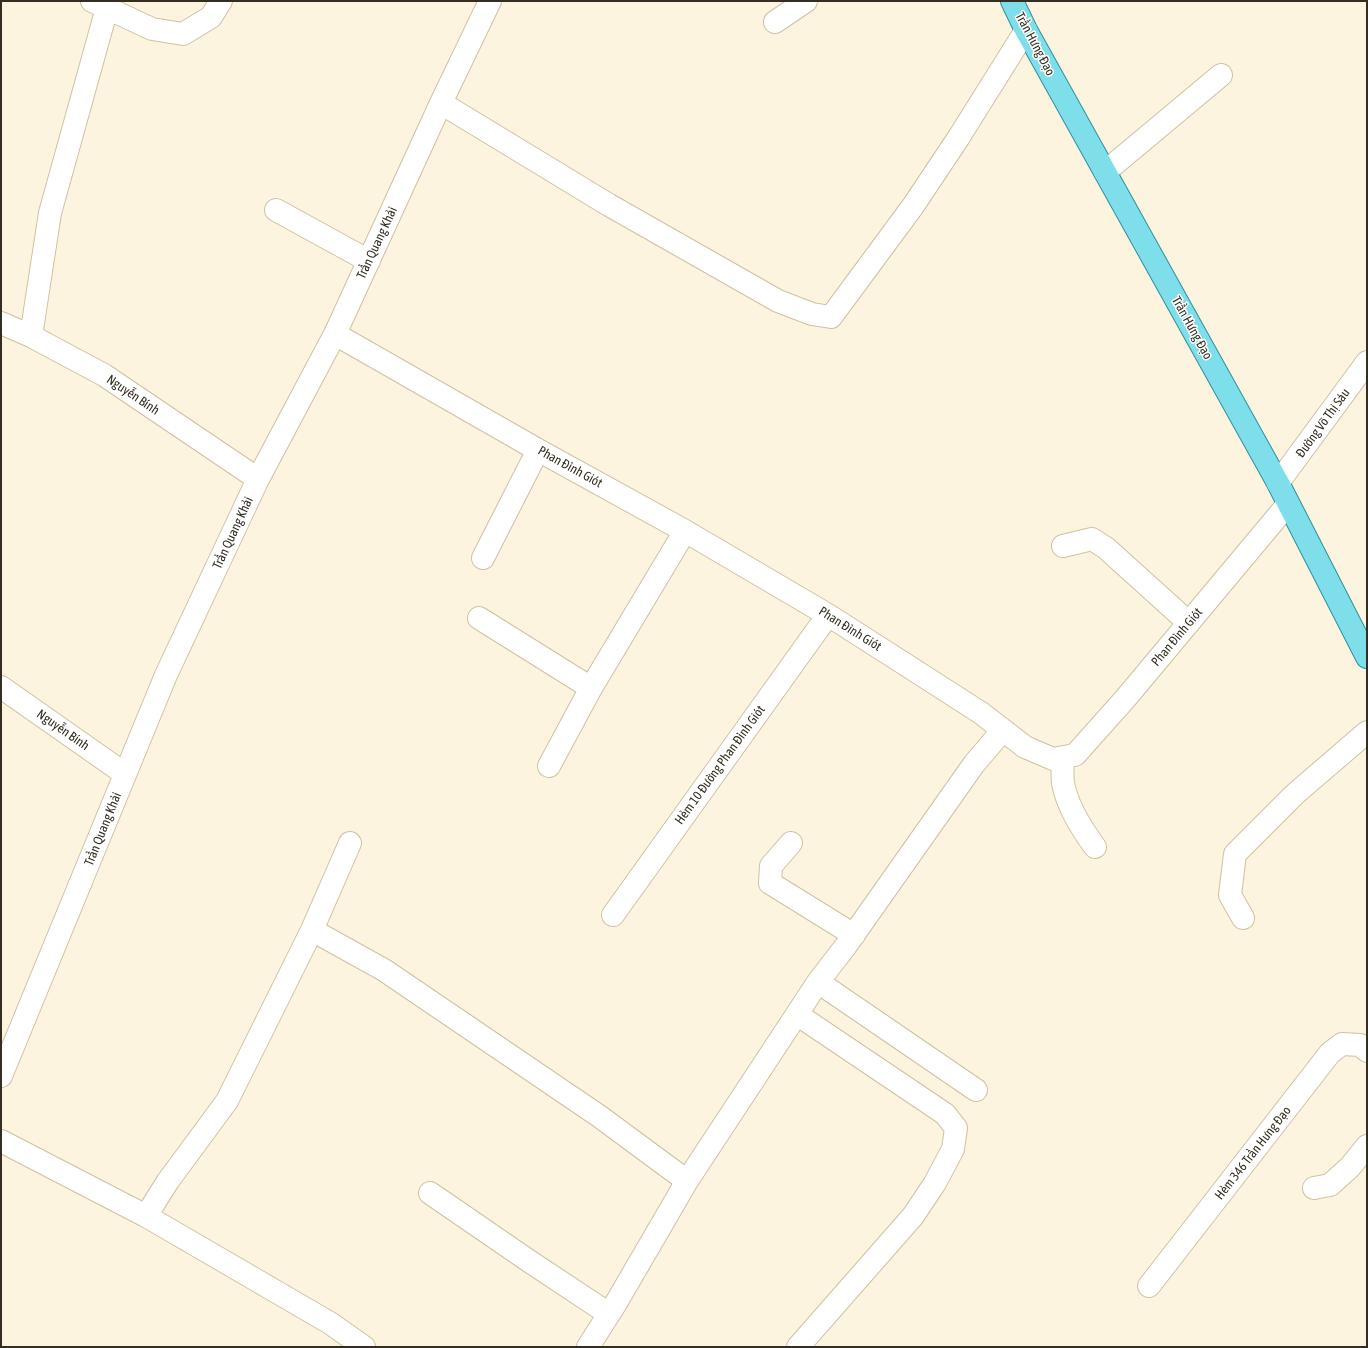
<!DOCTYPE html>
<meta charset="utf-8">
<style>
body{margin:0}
#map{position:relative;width:1368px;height:1348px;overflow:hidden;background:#fdf4e0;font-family:"Asap Condensed",sans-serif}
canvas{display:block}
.frame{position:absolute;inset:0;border:2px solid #332e21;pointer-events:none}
</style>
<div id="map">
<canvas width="1368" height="1348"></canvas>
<div class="frame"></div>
</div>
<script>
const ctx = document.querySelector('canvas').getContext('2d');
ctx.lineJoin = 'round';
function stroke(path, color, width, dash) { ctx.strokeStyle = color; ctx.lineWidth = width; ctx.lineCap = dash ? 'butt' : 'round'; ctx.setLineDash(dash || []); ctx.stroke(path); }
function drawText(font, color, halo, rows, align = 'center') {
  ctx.font = font + ' "Asap Condensed",sans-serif'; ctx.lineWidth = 3; ctx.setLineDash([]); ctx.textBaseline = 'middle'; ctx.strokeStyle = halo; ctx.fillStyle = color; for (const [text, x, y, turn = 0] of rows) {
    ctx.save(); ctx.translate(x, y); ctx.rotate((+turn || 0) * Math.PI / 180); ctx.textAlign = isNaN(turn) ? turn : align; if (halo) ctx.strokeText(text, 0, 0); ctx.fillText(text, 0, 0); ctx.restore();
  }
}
const minor = new Path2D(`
 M 92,1 L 152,29 L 183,34 L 211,17 L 221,1
 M 775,22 L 806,1
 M 441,103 L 609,205 L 778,301 L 812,314 L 831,317 L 913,206 L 959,137 L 1026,30
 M 1105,172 L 1221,75
 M 276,210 L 369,261
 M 1,323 L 31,336 L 104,375 L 258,479
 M 335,334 L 538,450 L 685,531 L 828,615 L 900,661 L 981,713 L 1025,747 L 1053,759 L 1075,755 L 1125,699 L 1288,504
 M 31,336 L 50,213 L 107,8
 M 1278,483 L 1367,362
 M 1063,546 L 1092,539 L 1106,548 L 1189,623
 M 483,558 L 538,450
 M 479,618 L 591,688 L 685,531
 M 1,687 L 125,774
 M 1062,758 C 1063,766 1062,774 1063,783 C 1067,806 1081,828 1095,847
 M 549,766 L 591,688
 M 791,843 L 771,866 L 770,883 L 854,935
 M 613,915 L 828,615
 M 1243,918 L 1230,895 L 1235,854 L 1295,794 L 1367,732
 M 312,930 L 384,970 L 599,1116 L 687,1181
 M 818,982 L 976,1090
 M 798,1015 L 945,1114 L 956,1128 L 953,1149 L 935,1183 L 913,1216 L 798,1347
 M 1,1076 L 166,675 L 258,479 L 335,334 L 441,103 L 490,1
 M 1,1141 L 146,1216 L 330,1323 L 364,1347
 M 1314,1188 L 1330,1185 L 1350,1167 L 1367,1146
 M 430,1193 L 529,1261 L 609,1314
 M 146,1216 L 168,1181 L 227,1101 L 312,930 L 350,843
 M 1149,1286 L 1330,1053 L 1342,1044 L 1360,1045 L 1367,1051
 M 588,1347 L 616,1303 L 687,1181 L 818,982 L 845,947 L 974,764 L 1003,730`);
const major = new Path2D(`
 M 1012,1 L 1026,30 L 1278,483 L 1367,657`);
stroke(minor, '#cfc1a0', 24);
stroke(major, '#2c929b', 24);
stroke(minor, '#fff', 22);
stroke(major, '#7edeea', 22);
drawText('13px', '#332e21', '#fff', [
 ["Trần Hưng Đạo",1035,44,62],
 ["Trần Quang Khải",377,243,-65],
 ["Trần Hưng Đạo",1192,328,61],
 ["Nguyễn Bính",133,395,34],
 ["Đường Võ Thị Sáu",1323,423,-54],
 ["Phan Đình Giót",570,467,29],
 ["Trần Quang Khải",233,533,-65],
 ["Phan Đình Giót",850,629,32],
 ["Phan Đình Giót",1177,637,-50],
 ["Nguyễn Bính",63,730,35],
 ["Hẻm 10 Đường Phan Đình Giót",720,765,-54],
 ["Trần Quang Khải",103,829,-68],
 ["Hẻm 346 Trần Hưng Đạo",1253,1153,-52]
]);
</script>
